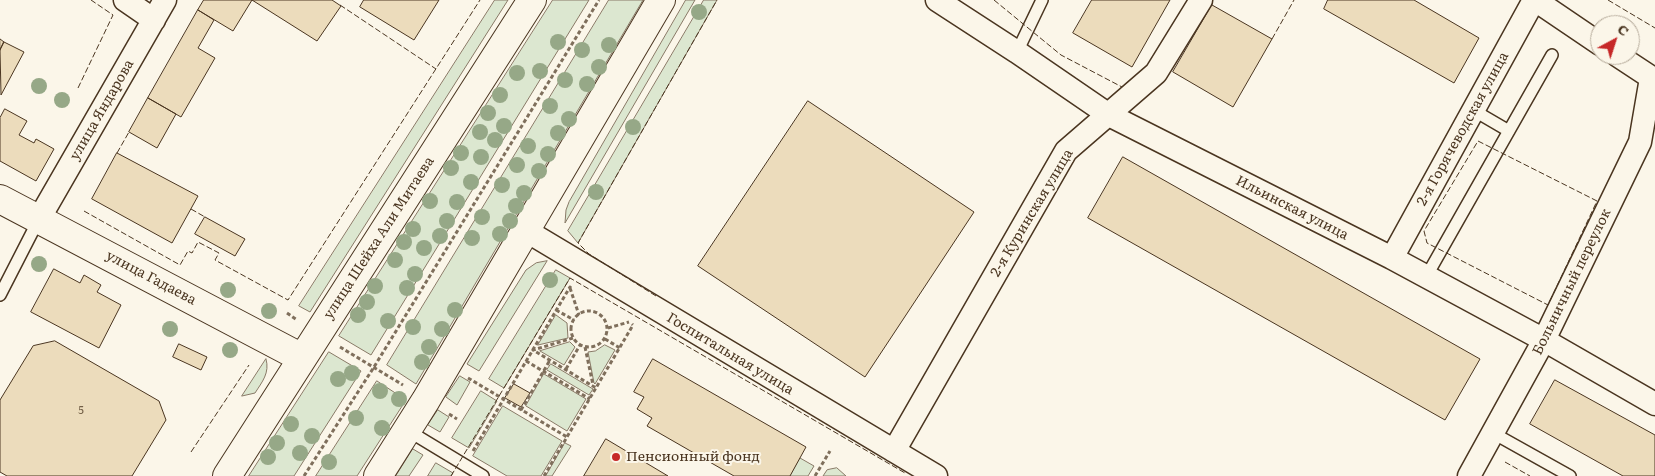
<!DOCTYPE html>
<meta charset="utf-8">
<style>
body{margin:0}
#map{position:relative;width:1655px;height:476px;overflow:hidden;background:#fbf6e9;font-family:Literata,serif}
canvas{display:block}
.north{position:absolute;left:1590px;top:15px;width:50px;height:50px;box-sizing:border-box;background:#fbf6e9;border:1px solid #b4a999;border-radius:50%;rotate:40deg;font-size:14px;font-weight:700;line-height:20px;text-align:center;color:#4a3520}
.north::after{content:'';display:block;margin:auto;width:18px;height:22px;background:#c62828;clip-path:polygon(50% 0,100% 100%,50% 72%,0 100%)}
</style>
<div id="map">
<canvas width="1655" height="476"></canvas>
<div class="north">С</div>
</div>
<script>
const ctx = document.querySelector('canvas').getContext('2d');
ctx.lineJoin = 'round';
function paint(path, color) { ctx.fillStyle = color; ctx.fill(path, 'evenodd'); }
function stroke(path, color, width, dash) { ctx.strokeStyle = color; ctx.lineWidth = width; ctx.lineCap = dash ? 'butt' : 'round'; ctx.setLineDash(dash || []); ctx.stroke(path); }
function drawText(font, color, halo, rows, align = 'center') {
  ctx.font = font + ' Literata,serif'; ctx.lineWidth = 4; ctx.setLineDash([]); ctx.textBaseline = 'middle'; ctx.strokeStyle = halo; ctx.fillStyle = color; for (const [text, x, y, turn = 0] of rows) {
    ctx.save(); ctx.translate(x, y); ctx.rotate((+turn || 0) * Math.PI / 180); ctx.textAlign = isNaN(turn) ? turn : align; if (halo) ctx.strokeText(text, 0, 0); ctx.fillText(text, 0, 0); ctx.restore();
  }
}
const green = new Path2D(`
 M 495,0 L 508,0 L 310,312 L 299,306 Z
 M 553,0 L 589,0 L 371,355 L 339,336 Z
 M 609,0 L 643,0 L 416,384 L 387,365 Z
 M 686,0 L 695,0 L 565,223 L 566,210 L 569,202 Z
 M 704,0 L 717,0 L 578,243 L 568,231 Z
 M 547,261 L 479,371 L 467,364 L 526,270 L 536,263 Z
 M 556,270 L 570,278 L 504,388 L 489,379 Z
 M 556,315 L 567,323 L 568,338 L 538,345 Z
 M 570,342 L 575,347 L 564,365 L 540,351 Z
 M 605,345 L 615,350 L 595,384 L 594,383 L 588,352 L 595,351 Z
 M 329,352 L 361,371 L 294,476 L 249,476 Z
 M 266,359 C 270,373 262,382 255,393 L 242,396 Z
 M 551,364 L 593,389 L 589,395 L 547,370 Z
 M 544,374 L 586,399 L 567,431 L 526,406 Z
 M 460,376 L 470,382 L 457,405 L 446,397 Z
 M 377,381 L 406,400 L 357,476 L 316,476 Z
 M 481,391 L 497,401 L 469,448 L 452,438 Z
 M 503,406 L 562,441 L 541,476 L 507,476 L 473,456 Z
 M 438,410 L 449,417 L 440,432 L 428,425 Z
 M 565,443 L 571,446 L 552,476 L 546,476 Z
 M 413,449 L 423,455 L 409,476 L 396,476 Z
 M 800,458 L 814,466 L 808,476 L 790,476 Z
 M 436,463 L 453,473 L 451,476 L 428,476 Z
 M 837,468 L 846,476 L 823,476 L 827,470 Z`);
paint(green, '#dce7d0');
stroke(green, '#887966', 1);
const building = new Path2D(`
 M 204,0 L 332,0 L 341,6 L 317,41 L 252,0 L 233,31 L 198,10 Z
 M 364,0 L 439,0 L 414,40 L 360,7 Z
 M 1092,0 L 1170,0 L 1132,67 L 1073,33 Z
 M 1328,0 L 1414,0 L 1479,38 L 1454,83 L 1324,9 Z
 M 1212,5 L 1272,39 L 1233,107 L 1173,72 Z
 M 198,10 L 214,20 L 198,48 L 215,58 L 181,117 L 148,98 Z
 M 0,39 L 4,42 L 0,50 Z
 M 4,42 L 24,52 L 1,95 L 0,50 Z
 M 148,98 L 176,114 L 157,148 L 129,132 Z
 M 808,101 L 974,212 L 865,377 L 698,266 Z
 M 5,109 L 27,121 L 19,135 L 34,143 L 36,139 L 54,149 L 36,181 L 0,161 L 0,118 Z
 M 117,153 L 198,196 L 172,243 L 92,199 Z
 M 1123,157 L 1480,359 L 1445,420 L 1088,218 Z
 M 205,217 L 245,239 L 235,256 L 195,234 Z
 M 54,269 L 80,283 L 84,275 L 101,285 L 97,292 L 121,305 L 99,348 L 31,312 Z
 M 55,341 L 159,401 L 166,420 L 132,476 L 7,476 L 0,472 L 0,400 L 33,346 Z
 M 179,344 L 207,357 L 201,370 L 173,357 Z
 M 653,359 L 806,447 L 790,476 L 734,476 L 647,426 L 652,418 L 637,409 L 644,397 L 634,392 Z
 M 1555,380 L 1655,435 L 1655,476 L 1623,476 L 1530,424 Z
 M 514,384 L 530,393 L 521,407 L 505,398 Z
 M 606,439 L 668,476 L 584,476 Z`);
paint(building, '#ecdcbc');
stroke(building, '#4a3520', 1);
const lane = new Path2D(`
 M 1017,52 L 1042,0
 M 1473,110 L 1509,131
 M 1426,277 L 1552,55
 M 0,295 L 39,219
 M 407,430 L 483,476
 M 1493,433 L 1570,476`);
const street = new Path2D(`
 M 125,0 L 154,20
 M 937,0 L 1017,52 L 1109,115 L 1392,258 L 1544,340 L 1655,404
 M 1535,0 L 1600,44
 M 1617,55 L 1655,80
 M 39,219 L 165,0
 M 525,230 L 936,476
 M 1392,258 L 1534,0
 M 894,451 L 1066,151 L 1156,73 L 1201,0
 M 1469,476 L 1544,340 L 1640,142 L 1651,78`);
const secondary = new Path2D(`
 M 0,199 L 302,358
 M 227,476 L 532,0
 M 378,476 L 426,400 L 661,0`);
stroke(lane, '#4a3520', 14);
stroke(street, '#4a3520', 25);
stroke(secondary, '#4a3520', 30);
stroke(new Path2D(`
 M 570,288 L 579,315
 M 556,310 L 574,320
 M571 329a18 18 0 1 1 36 0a18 18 0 1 1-36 0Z
 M 287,313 L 297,320
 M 608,328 L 629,322
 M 573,338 L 533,350 L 596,388
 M 605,339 L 620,348
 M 340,347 L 403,385
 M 585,347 L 593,385
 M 526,361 L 590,399
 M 566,369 L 580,345
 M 468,378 L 567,437
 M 521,410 L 550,360
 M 449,414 L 457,419
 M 473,451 L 570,287 L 571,288
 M 304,476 L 374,367 L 599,0
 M 544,476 L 633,325 L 632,324
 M 815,476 L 830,451`), '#7f6f5c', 3, [4, 2.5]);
stroke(lane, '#fbf6e9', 11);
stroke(street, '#fbf6e9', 22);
stroke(secondary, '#fbf6e9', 28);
stroke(new Path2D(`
 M 994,0 L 1061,55 L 1122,87
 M 1608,0 L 1655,28
 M 340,5 L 436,69
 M 1272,39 L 1294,0
 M 78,88 L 113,15 L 91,0
 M 1478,141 L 1597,201 L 1548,305 L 1427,243 L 1424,231 Z
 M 117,153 L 129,132
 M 191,209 L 205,217
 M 84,211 L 180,265 L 188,251 L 192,253 L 198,242 L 219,253 L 215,260 L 288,300 L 480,0
 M 656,296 L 589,254 L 578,243 L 717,0
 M 191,452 L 249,365
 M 1505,462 L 1530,476
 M 451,476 L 570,278 L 905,473`), '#4a3520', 1, [6, 2.5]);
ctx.fillStyle = '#96a887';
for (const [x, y] of [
 [699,12],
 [558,42],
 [609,45],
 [582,50],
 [599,67],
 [540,71],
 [517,73],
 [565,80],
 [587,84],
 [39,86],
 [500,95],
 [62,100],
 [550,106],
 [488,113],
 [569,119],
 [504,126],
 [633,127],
 [480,132],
 [558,133],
 [495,140],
 [528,146],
 [461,153],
 [548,154],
 [481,157],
 [517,165],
 [451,168],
 [539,171],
 [471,182],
 [502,185],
 [596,192],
 [524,193],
 [430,201],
 [457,202],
 [516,206],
 [482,217],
 [447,221],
 [510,221],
 [413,229],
 [500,234],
 [440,236],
 [472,238],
 [404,242],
 [424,248],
 [395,260],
 [39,264],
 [415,274],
 [550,280],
 [375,286],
 [407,288],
 [228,290],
 [367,302],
 [455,310],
 [269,311],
 [358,315],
 [388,321],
 [413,327],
 [170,329],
 [442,329],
 [429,347],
 [230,350],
 [422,362],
 [352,373],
 [338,379],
 [380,391],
 [399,399],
 [356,418],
 [291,424],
 [382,428],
 [312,436],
 [277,443],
 [300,453],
 [268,457],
 [329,462]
]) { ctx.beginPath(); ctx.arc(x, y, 8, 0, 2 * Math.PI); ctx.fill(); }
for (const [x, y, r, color] of [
 [616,457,5,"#c62828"]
]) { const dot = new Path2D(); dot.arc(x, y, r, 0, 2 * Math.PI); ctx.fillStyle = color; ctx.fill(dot); stroke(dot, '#fbf6e9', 2); }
drawText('11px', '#725f47', null, [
 ["5",81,411]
]);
drawText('14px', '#4a3520', '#fbf6e9', [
 ["улица Яндарова",102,110,-60],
 ["2-я Горячеводская улица",1463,129,-61],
 ["Ильинская улица",1292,208,27],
 ["2-я Куринская улица",1032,213,-59],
 ["улица Шейха Али Митаева",379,238,-57],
 ["улица Гадаева",151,278,28],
 ["Больничный переулок",1572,282,-64],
 ["Госпитальная улица",730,354,31]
]);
drawText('14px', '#4a3520', '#fbf6e9', [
 ["Пенсионный фонд",626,457]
], 'left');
</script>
